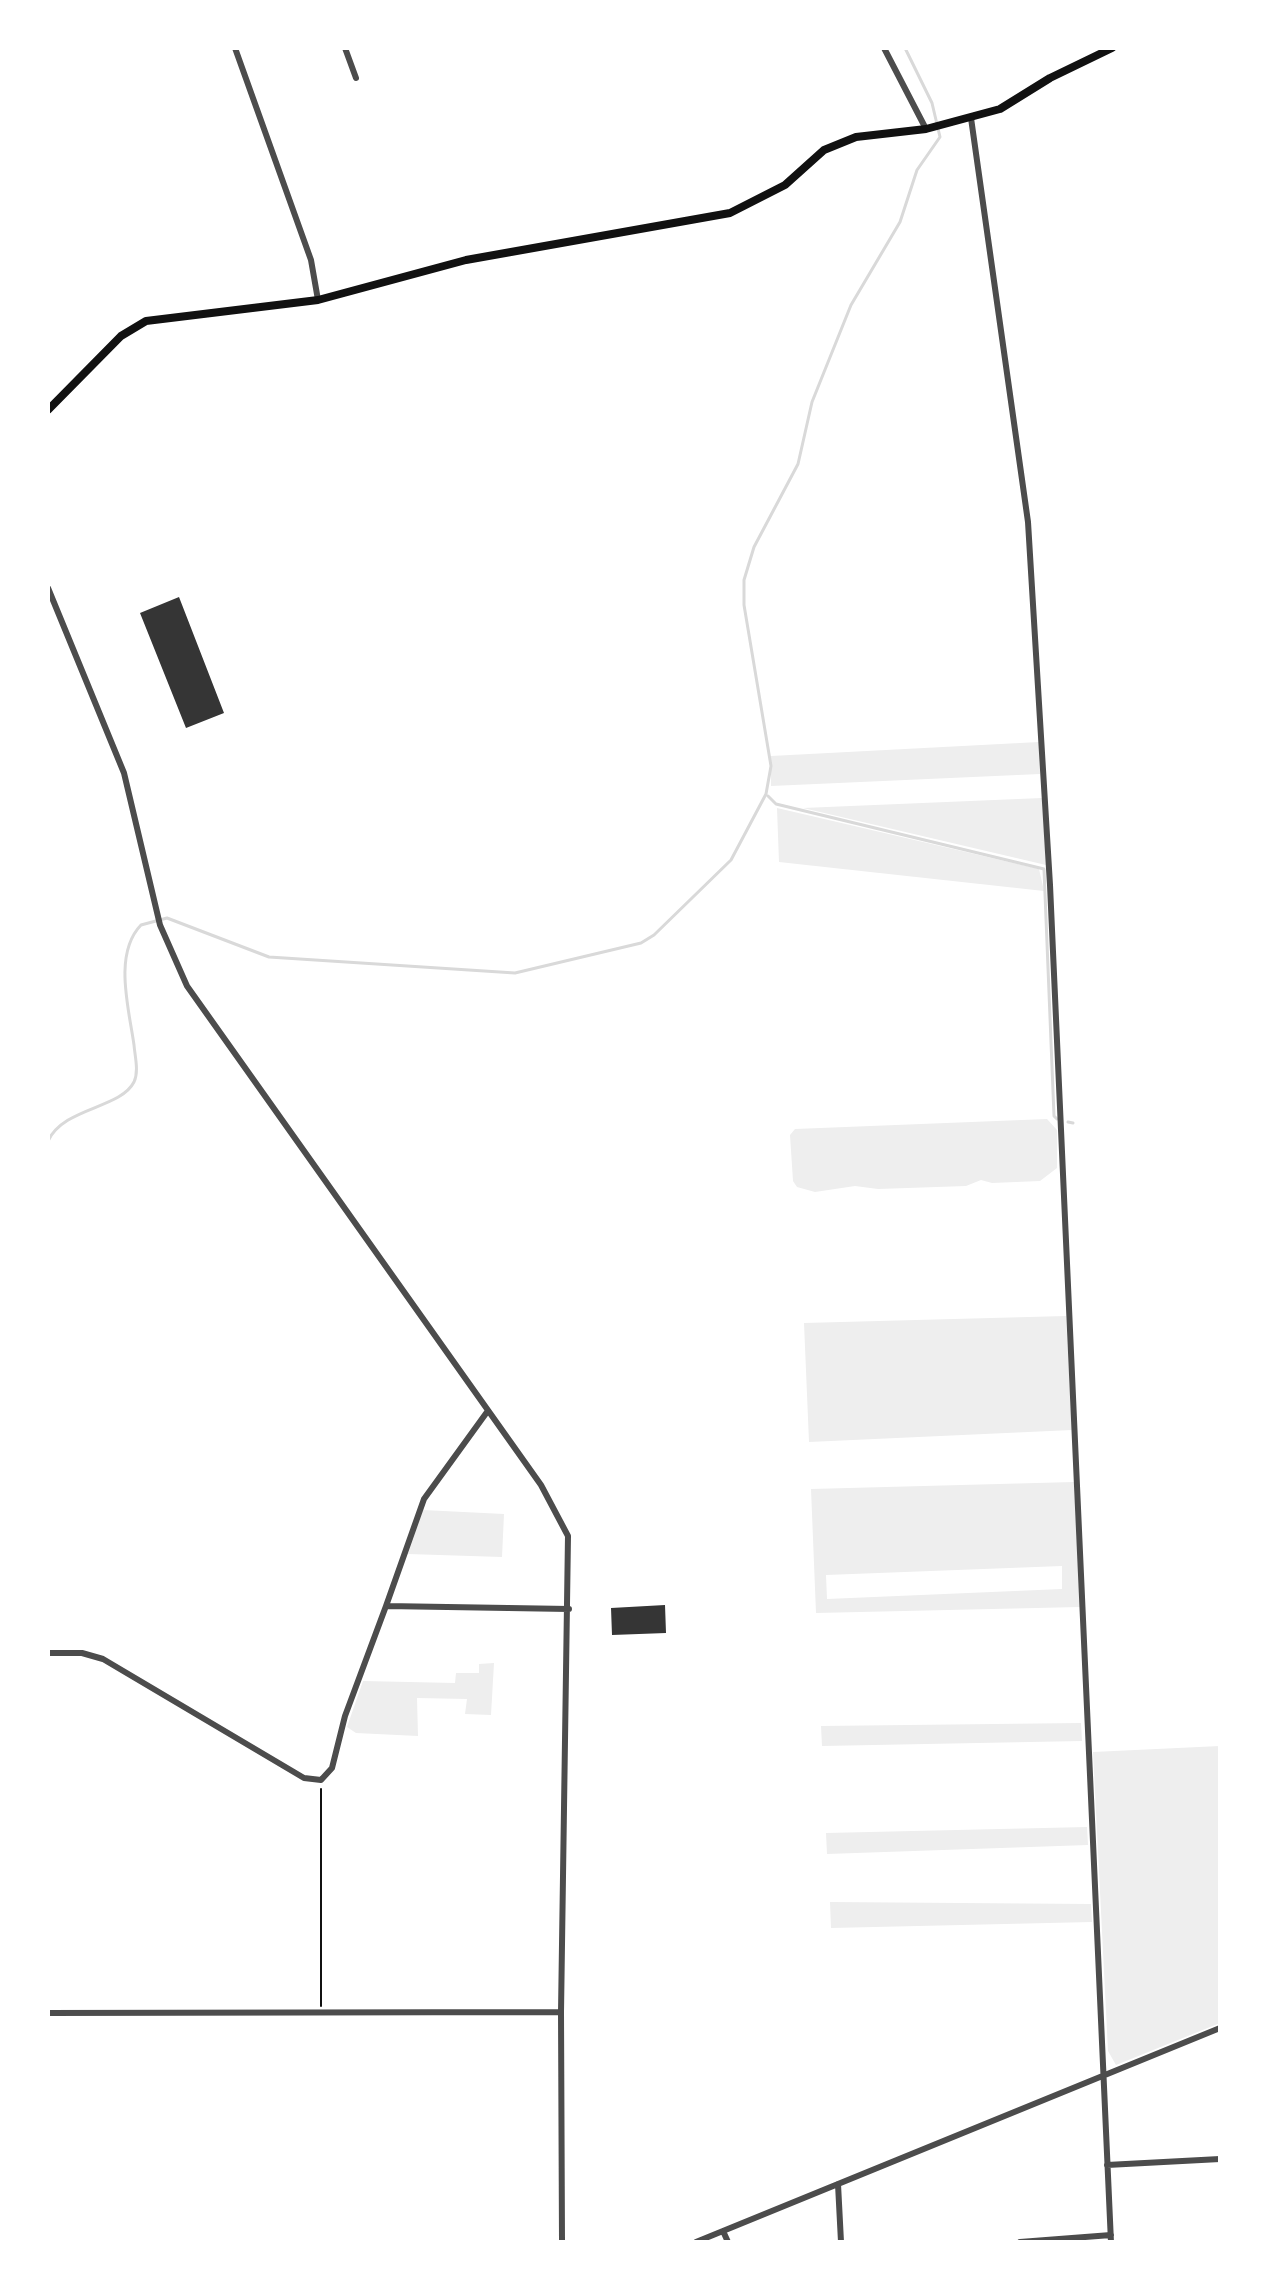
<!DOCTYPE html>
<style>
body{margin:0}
#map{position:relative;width:1268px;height:2290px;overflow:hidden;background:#fff;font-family:Quicksand,sans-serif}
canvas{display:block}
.frame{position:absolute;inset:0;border:50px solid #fff;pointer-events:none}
</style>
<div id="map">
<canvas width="1268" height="2290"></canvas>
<div class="frame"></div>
</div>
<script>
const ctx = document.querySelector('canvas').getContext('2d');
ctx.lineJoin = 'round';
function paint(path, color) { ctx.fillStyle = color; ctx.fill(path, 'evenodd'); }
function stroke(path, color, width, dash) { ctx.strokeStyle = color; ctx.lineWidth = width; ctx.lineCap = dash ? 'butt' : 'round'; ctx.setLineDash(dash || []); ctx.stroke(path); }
paint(new Path2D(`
 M 1039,742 L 1040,774 L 771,786 L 771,756 Z
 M 1042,798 L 1046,865 L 803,808 Z
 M 777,808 L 1039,869 L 1044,891 L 779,862 Z
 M 1047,1119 L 1057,1130 L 1057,1168 L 1040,1181 L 992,1183 L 981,1180 L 966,1186 L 878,1189 L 855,1186 L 815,1192 L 797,1187 L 793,1181 L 790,1135 L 795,1129 Z
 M 1066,1316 L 1072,1430 L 809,1442 L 804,1323 Z
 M 1074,1482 L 1080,1607 L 816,1613 L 811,1489 ZM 1062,1566 L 1062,1589 L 827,1599 L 826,1575 Z
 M 423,1510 L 504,1514 L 502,1557 L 408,1554 Z
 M 494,1663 L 491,1715 L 465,1714 L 467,1699 L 417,1698 L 418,1736 L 356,1733 L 347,1727 L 363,1681 L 455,1683 L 456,1673 L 479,1673 L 479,1664 Z
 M 1081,1723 L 1082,1741 L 822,1746 L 821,1726 Z
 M 1220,1746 L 1220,2023 L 1116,2065 L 1108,2051 L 1093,1752 Z
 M 1087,1827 L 1088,1845 L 827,1854 L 826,1833 Z
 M 830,1902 L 1091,1904 L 1092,1922 L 831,1928 Z`), '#eee');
stroke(new Path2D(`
 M 768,796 L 776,804 L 1044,869 L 1054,1116 L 1057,1119
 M 1068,1122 L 1073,1123
 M 48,1141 C 64,1107 120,1109 134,1082 C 139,1071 135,1057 134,1045 C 129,1009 113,954 141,925 L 167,918 L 269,957 L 515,973 L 641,943 L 654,935 L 731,860 L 766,794 L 771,766 L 744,605 L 744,580 L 754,547 L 798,464 L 812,402 L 851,305 L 900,222 L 917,170 L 940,137 L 932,103 L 905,48`), '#d9d9d9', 3);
paint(new Path2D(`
 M 179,597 L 224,713 L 186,728 L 140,613 Z
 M 665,1605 L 666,1633 L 612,1635 L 611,1608 Z`), '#353535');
stroke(new Path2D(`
 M 321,2006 L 321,1789`), '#111', 2);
stroke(new Path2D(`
 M 235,48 L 311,260 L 318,300
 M 345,48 L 356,78
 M 884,48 L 926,129
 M 971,118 L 1028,522 L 1050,885 L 1111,2242
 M 48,588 L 124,773 L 160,925 L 187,986 L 541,1485 L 568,1536 L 561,2012 L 562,2242
 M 487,1412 L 424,1499 L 386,1606 L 569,1609
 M 48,1653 L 82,1653 L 103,1659 L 304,1778 L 321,1780 L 332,1768 L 345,1716 L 386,1606
 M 48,2013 L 561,2012
 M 1107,2165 L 1220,2159
 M 838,2184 L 841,2242
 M 723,2231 L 728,2242
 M 696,2242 L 1220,2028
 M 1020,2242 L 1111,2235`), '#4c4c4c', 6);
stroke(new Path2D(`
 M 48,410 L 121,336 L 146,321 L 318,300 L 466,260 L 730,213 L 785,185 L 824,150 L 856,137 L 926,129 L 1000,109 L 1050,78 L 1112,48`), '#111', 8);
</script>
